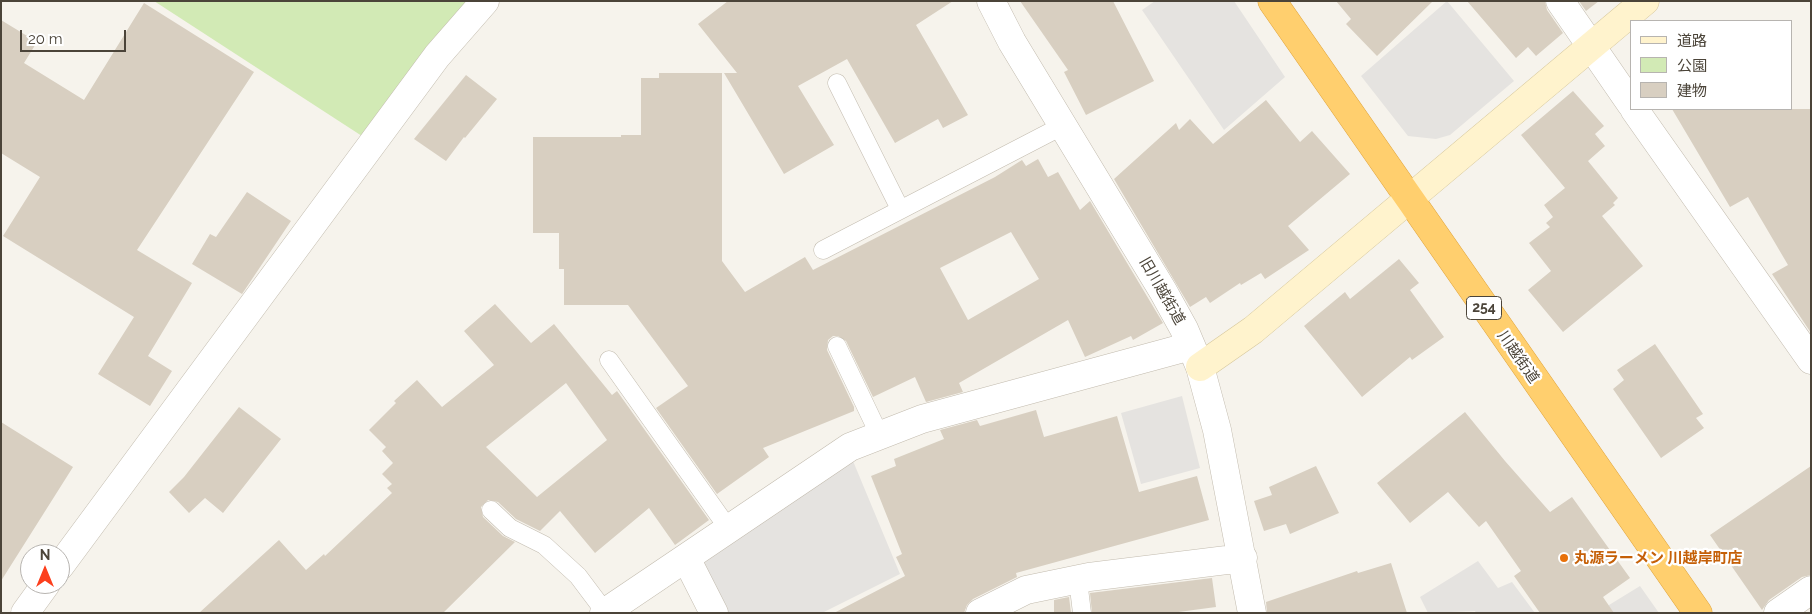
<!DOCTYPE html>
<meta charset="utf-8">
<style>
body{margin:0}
#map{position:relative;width:1812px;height:614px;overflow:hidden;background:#f6f3ec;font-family:Raleway,"Noto Sans JP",sans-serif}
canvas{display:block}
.frame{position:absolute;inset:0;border:2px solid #4b4439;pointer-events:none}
.legend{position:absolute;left:1630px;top:20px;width:162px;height:90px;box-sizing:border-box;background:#fff;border:1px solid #b7b4b0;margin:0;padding:6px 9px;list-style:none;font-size:15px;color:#4b4439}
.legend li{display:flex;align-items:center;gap:10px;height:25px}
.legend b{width:25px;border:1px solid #b7b4b0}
.north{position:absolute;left:20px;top:544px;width:50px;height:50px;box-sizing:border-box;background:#fff;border:1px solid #b7b4b0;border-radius:50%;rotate:0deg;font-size:14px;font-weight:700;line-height:20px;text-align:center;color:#4b4439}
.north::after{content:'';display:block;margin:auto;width:18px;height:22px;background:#fc3f1d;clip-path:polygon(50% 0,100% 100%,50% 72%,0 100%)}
.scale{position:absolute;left:20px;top:30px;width:106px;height:22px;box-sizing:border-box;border:2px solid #4b4439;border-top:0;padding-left:6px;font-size:15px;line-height:18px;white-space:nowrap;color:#4b4439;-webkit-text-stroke:4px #fff;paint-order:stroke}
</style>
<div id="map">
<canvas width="1812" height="614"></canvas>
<div class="frame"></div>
<ul class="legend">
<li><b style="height:6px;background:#fff3cd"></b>道路</li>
<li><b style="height:14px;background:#d2eab5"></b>公園</li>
<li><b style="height:14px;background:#d8cfc1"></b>建物</li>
</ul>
<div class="north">N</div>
<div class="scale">20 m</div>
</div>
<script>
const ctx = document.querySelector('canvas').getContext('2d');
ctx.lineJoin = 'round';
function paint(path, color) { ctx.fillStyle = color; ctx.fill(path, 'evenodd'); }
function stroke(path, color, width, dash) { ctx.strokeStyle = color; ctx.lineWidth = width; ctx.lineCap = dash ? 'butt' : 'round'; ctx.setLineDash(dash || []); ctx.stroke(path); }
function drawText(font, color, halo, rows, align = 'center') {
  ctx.font = font + ' Raleway,"Noto Sans JP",sans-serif'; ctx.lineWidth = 4.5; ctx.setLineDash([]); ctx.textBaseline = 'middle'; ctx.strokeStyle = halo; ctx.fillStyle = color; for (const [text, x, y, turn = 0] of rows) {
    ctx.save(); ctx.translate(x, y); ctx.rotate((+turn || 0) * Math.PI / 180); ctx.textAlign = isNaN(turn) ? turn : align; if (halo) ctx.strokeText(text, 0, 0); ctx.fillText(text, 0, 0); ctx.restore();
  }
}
paint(new Path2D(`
 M 154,1 L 469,1 L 365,138 Z`), '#d2eab5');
paint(new Path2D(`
 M 1155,1 L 1234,1 L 1285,77 L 1224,130 L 1142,10 Z
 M 1447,1 L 1514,81 L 1450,135 L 1436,139 L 1408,136 L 1361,76 Z
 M 1182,396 L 1200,468 L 1141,484 L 1121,413 Z
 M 853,461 L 900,574 L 822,613 L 724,613 L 698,565 Z
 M 1478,561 L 1498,588 L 1512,582 L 1535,613 L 1476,613 L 1475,611 L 1428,613 L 1420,597 Z
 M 1640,586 L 1659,613 L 1596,613 Z`), '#e5e3e0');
paint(new Path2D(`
 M 728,1 L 953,1 L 916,25 L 968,115 L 943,128 L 938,119 L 895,143 L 847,59 L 798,86 L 834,145 L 784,174 L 724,73 L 737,73 L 698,24 Z
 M 1020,1 L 1113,1 L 1154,81 L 1086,115 L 1064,72 L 1068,70 Z
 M 1336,1 L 1433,1 L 1377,56 L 1346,24 L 1351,19 Z
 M 1467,1 L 1545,1 L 1547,10 L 1563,33 L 1536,56 L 1528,47 L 1516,58 Z
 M 1579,1 L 1599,1 L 1586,11 Z
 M 144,3 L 254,72 L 137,250 L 192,283 L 148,356 L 172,371 L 150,406 L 98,374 L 134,317 L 3,236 L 40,177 L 1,153 L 1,20 L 37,42 L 24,63 L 84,100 Z
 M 659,73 L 722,73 L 722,261 L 745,292 L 805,257 L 813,270 L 995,177 L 1022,160 L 1026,166 L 1038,159 L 1048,177 L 1058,172 L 1080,210 L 1090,201 L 1163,323 L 1133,340 L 1131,336 L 1085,357 L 1068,320 L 959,383 L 963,392 L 926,402 L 915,377 L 873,397 L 846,341 L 838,336 L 833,336 L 828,340 L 827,350 L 854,407 L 854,411 L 763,448 L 769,457 L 717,494 L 656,408 L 688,386 L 628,305 L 564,305 L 564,269 L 559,269 L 559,233 L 533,233 L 533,137 L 621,137 L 621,135 L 641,135 L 641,78 L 659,78 ZM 1011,232 L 1039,279 L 968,320 L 940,268 Z
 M 466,75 L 497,99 L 465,138 L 464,137 L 446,161 L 414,139 Z
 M 1573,91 L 1604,126 L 1595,134 L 1605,146 L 1588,161 L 1618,198 L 1613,203 L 1615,205 L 1602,216 L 1643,266 L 1563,332 L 1528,290 L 1551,271 L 1529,243 L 1550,227 L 1546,223 L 1553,217 L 1544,205 L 1565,188 L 1521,135 Z
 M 1266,100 L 1300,142 L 1312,131 L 1350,174 L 1288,226 L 1309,250 L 1265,279 L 1261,273 L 1241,285 L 1240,283 L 1210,303 L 1206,297 L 1190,307 L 1114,179 L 1176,123 L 1179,130 L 1190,119 L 1213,144 Z
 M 1672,109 L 1811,109 L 1811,333 L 1772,274 L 1788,265 L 1748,197 L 1730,207 Z
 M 247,192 L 291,221 L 242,294 L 192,264 L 210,234 L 216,237 Z
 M 1399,259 L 1419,283 L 1410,290 L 1444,337 L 1412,360 L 1410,357 L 1362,397 L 1304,326 L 1345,292 L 1350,299 Z
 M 495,304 L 531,343 L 554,324 L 612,395 L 617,391 L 709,520 L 675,545 L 649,508 L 595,553 L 560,511 L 540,531 L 516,519 L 498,502 L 488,500 L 481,507 L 483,517 L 503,536 L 515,542 L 443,613 L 199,613 L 279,540 L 306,570 L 324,554 L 325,556 L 392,493 L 387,488 L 392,484 L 382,474 L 393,463 L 382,451 L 386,447 L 369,430 L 396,403 L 394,401 L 417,380 L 442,407 L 494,365 L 464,331 ZM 566,383 L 607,440 L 537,497 L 486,447 Z
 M 1655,344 L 1703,414 L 1696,418 L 1704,428 L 1661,458 L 1613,389 L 1624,380 L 1617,370 Z
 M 239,407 L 281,439 L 223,513 L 205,498 L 189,513 L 169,492 L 184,477 Z
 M 1036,410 L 1044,437 L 1117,416 L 1139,492 L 1197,476 L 1209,520 L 1016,573 L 1017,577 L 973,599 L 967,605 L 964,613 L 834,613 L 905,576 L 896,557 L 902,554 L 871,476 L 896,466 L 894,459 L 944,439 L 940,430 L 977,420 L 980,426 Z
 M 1465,412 L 1505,461 L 1550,512 L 1572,497 L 1630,578 L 1603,597 L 1614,613 L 1540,613 L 1514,576 L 1521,571 L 1486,521 L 1479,527 L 1448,492 L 1410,523 L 1377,483 Z
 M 1,422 L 73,467 L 1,581 Z
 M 1316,466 L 1339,513 L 1290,534 L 1286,524 L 1264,531 L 1254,501 L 1272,495 L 1269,487 Z
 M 1811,466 L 1811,575 L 1802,577 L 1769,600 L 1762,610 L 1710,535 Z
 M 1391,563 L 1407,613 L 1267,613 L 1266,602 L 1357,571 L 1358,573 Z
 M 1212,578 L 1216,607 L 1171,613 L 1092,613 L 1090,593 Z
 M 1069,597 L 1071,613 L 1054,613 L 1054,600 Z`), '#d8cfc1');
const lane = new Path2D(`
 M 837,83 L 900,209
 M 823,250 L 1064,125
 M 837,346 L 879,434
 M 609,360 L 728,528
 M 491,510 L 510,528 L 544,545 L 578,576 L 605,612
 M 1078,580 L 1082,613`);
const street = new Path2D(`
 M 991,1 L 1012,42 L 1163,291 L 1184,329 L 1200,367 L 1217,430 L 1252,613
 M 1560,1 L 1631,104
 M 1634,109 L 1811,360
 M 686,558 L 714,613
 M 60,566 L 437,56 L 485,1
 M 25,613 L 46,584
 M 604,613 L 850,447 L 922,419 L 1191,346
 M 980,613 L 1026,590 L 1089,577 L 1243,558
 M 1778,613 L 1811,590`);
const secondary = new Path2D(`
 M 1200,367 L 1253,330 L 1645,1`);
const highway = new Path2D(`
 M 1272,1 L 1698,613`);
stroke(lane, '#c2bbae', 19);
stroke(street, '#c2bbae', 29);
stroke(secondary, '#d6c79b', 29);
stroke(highway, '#e0a43c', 29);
stroke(lane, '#fff', 18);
stroke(street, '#fff', 28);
stroke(secondary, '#fff3cd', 28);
stroke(highway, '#ffcf6e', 28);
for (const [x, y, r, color] of [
 [1564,558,5,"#e8710a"]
]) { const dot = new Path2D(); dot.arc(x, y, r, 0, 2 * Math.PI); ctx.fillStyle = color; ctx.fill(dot); stroke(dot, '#fff', 2); }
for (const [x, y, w] of [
 [1484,308,35]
]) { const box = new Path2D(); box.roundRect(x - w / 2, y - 11.5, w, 23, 4); ctx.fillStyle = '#fff'; ctx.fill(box); stroke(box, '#4b4439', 1); }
drawText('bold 14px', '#4b4439', null, [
 ["254",1484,308]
]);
drawText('15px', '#4b4439', '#fff', [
 ["旧川越街道",1162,291,60],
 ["川越街道",1518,357,55]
]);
drawText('bold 15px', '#c56008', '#fff', [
 ["丸源ラーメン 川越岸町店",1574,558]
], 'left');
</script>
